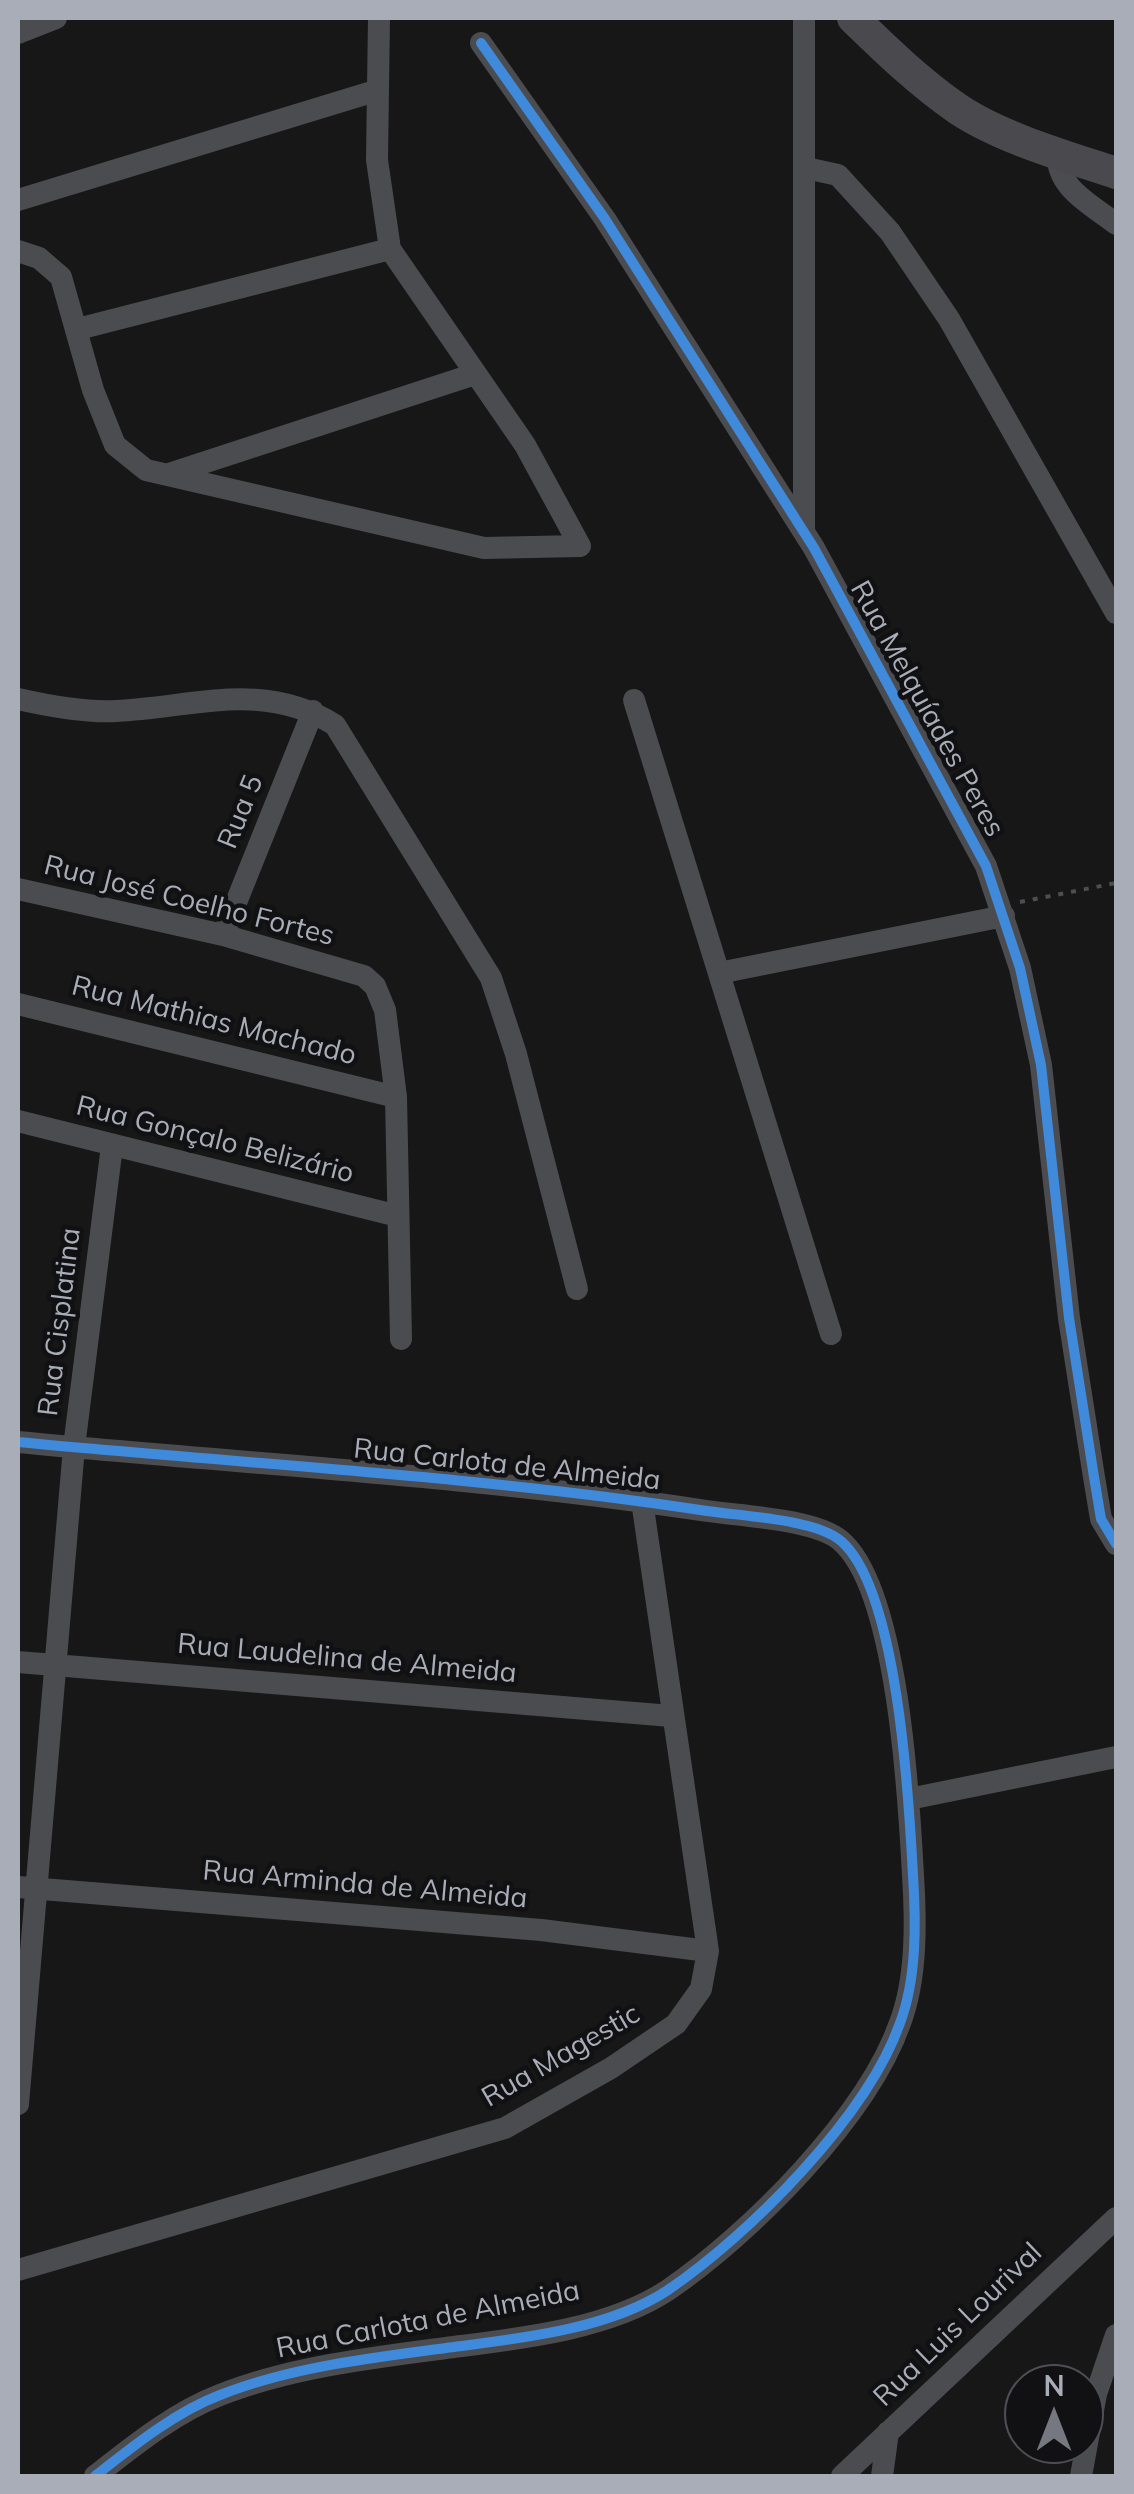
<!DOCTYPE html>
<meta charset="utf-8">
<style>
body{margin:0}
#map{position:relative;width:1134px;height:2494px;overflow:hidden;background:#171717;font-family:Mulish,sans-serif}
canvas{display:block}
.frame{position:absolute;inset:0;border:20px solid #a8adb8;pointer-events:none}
.north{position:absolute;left:1004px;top:2364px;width:100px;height:100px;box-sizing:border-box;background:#111113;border:2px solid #4d4f55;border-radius:50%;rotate:0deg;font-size:28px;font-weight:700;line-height:40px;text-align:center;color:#a8adb8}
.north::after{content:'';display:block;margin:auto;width:35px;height:45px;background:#757880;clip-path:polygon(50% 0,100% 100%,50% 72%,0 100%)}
</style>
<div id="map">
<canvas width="1134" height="2494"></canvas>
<div class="frame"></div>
<div class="north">N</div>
</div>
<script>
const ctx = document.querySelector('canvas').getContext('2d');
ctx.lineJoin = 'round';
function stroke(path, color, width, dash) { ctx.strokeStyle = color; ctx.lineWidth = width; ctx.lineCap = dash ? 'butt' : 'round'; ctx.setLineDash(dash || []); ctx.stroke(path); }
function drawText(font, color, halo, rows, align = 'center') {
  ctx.font = font + ' Mulish,sans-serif'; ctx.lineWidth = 9; ctx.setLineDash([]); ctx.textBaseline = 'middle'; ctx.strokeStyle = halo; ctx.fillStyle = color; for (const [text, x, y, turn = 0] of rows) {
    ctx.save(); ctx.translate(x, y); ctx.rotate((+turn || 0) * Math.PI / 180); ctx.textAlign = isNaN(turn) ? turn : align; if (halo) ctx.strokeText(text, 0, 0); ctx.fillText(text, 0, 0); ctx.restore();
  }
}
stroke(new Path2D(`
 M 1020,902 L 1116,883`), '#4d4e52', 4, [5, 8]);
stroke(new Path2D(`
 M 18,33 L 56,18
 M 481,43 L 605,219 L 814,548 L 986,866 L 1020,968 L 1041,1065 L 1069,1318 L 1094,1477 L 1101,1519 L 1116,1544
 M 1058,154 C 1056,188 1092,205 1116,224
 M 806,168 L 838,175 L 890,232 L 949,319 L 1116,613
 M 18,200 L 375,91
 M 18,251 L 39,258 L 61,277 L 93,390 L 115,445 L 146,470 L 484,548 L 580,546 L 525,445 L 390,249 L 377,160 L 379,18
 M 78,329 L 390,249
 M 169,474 L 475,374
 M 804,528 L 804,18
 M 18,699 C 49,706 85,713 117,711 C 195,707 263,680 335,725 L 491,978 L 516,1054 L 577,1289
 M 634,700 L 831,1334
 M 18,889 L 223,935 L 364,976 L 375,986 L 385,1010 L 396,1097 L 401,1339
 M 223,935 L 313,711
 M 719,973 L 1004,916
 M 18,1004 L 396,1097
 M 18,1121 L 398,1216
 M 18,1442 C 247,1464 479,1476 707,1511 C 740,1516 816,1519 841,1541 C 898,1590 909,1800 913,1875 C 916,1922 917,1978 900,2023 C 867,2117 749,2235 668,2290 C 608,2330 516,2339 446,2348 C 371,2358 291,2367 220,2395 C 175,2412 132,2447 95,2476
 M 18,1662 L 671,1716
 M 909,1799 L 1116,1757
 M 18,1887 L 541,1930 L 708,1951
 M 18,2104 L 74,1447 L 112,1146
 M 18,2270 L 505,2128 L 611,2068 L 676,2024 L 701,1989 L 708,1951 L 642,1501
 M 842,2476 L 1116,2218
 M 882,2476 L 888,2432
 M 1081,2476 L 1096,2394 L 1116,2335`), '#4b4c50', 22);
stroke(new Path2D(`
 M 853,18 C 886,50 920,83 958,109 C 1001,138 1068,157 1116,173`), '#4a4a4e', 32);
stroke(new Path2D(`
 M 481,43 L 605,219 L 814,548 L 986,866 L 1020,968 L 1041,1065 L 1069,1318 L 1094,1477 L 1101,1519 L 1116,1544
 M 18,1442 C 247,1464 479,1476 707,1511 C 740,1516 816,1519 841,1541 C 898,1590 909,1800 913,1875 C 916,1922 917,1978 900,2023 C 867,2117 749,2235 668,2290 C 608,2330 516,2339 446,2348 C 371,2358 291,2367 220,2395 C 175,2412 132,2447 95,2476`), '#408adc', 10);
drawText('28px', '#a8adb8', '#111113', [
 ["Rua Melquíades Peres",927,709,61],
 ["Rua 5",241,812,-68],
 ["Rua José Coelho Fortes",189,901,14],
 ["Rua Mathias Machado",214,1021,14],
 ["Rua Gonçalo Belizário",215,1140,14],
 ["Rua Cisplatina",60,1322,-83],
 ["Rua Carlota de Almeida",507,1465,6],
 ["Rua Laudelina de Almeida",347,1659,5],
 ["Rua Arminda de Almeida",365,1885,5],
 ["Rua Magestic",561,2056,-30],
 ["Rua Carlota de Almeida",428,2320,-11],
 ["Rua Luis Lourival",958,2325,-44]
]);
</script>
